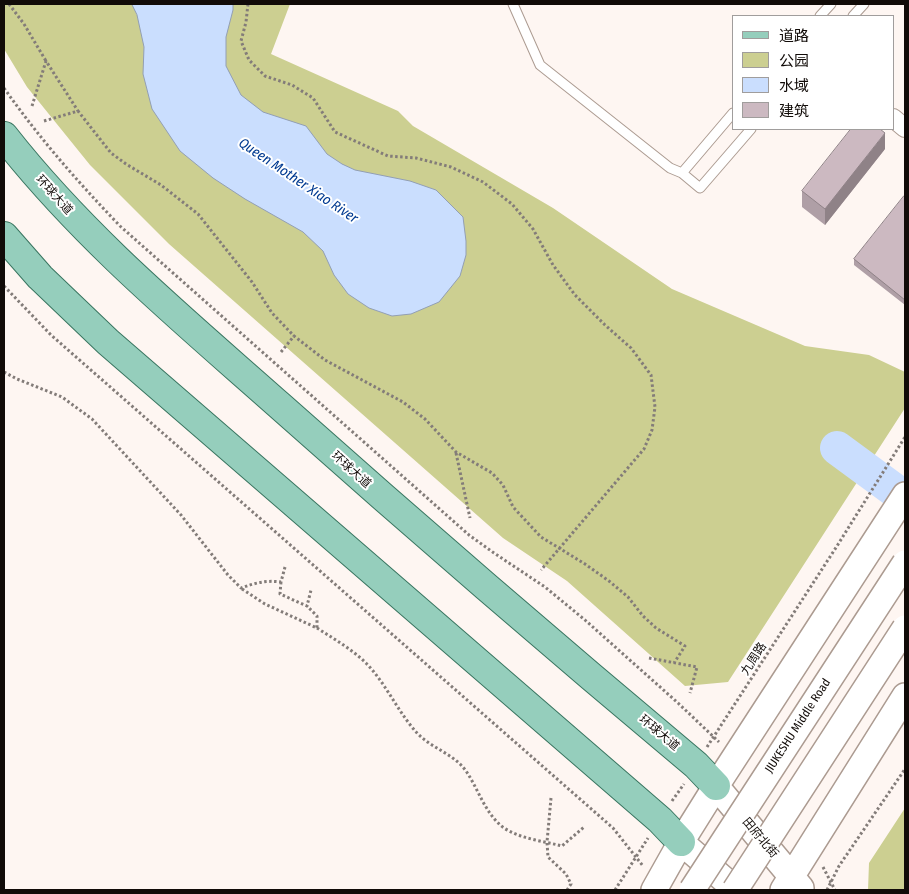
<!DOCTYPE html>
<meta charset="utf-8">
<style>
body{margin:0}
#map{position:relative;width:909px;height:894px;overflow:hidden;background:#fef6f2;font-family:"Fira Sans Condensed","Noto Sans SC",sans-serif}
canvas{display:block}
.frame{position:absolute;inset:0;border:5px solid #110b08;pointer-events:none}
.legend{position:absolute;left:732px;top:15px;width:162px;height:115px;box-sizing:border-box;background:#fff;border:1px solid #a09d9c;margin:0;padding:6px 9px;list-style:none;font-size:15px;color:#110b08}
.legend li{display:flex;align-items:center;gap:10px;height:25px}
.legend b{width:25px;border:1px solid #a09d9c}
</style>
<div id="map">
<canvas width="909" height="894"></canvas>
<div class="frame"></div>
<ul class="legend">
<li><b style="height:6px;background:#95cebc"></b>道路</li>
<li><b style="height:14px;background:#cccf91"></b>公园</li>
<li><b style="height:14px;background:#cadefe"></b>水域</li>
<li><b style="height:14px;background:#ccb9c1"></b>建筑</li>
</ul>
</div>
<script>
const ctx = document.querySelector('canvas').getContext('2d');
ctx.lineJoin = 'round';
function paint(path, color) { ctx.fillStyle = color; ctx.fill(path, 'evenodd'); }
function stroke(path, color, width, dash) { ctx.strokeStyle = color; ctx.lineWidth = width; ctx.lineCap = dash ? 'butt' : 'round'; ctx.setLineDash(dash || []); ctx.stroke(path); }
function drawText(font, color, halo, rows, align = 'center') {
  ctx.font = font + ' "Fira Sans Condensed","Noto Sans SC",sans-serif'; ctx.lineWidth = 4; ctx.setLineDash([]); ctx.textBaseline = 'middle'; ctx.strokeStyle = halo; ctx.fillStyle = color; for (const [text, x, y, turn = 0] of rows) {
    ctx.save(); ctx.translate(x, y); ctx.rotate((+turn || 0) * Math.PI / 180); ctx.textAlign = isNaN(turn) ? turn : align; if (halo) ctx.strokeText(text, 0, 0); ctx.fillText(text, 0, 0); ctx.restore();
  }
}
paint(new Path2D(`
 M 4,4 L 290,4 L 271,54 L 398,111 L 413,126 L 553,208 L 672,289 L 805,346 L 869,355 L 905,372 L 905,408 L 728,682 L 685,686 L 567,581 L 503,538 L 169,244 L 90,165 L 27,87 L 4,49 Z
 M 905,808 L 905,890 L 868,890 L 869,863 Z`), '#cccf91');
const water = new Path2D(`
 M 132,4 L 233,4 L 233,10 L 226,37 L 226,66 L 241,95 L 263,112 L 306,126 L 327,154 L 342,164 L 355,170 L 410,181 L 436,190 L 463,217 L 466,241 L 466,255 L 460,276 L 439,302 L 411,314 L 392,316 L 369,308 L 348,294 L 334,275 L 323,251 L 303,232 L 245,199 L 213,178 L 180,151 L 152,109 L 143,74 L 144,47 L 137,15 Z`);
paint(water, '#cadefe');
stroke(water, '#929fb4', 1);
stroke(new Path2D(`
 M 837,448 L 905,498`), '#cadefe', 34);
const service = new Path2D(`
 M 513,4 L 540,65 L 670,168 L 682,173 L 700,188 L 751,129
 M 820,16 L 831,4
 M 853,16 L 864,4
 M 682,173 L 733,113`);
const minor = new Path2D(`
 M 893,118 L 905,128`);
const secondary = new Path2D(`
 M 716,786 L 801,888
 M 681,842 L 736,890
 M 654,890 L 681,842 L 716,786 L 905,495
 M 783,890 L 905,696`);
const primary = new Path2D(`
 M 4,136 C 84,238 182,319 279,405 C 416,527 555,647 696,765 L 716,786
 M 4,236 L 40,277 L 108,342 L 660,820 L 681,842`);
stroke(service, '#ac9b91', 11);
stroke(minor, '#ac9b91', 20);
stroke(secondary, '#ac9b91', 28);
stroke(primary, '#397560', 30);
stroke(new Path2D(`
 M 9,4 L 24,24 L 46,61
 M 248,4 L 246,22 L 241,41 L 249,60 L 265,76 L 292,85 L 313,98 L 335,132 L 388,156 L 416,158 L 451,167 L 483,182 L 512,204 L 533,229 L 553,265 L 575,295 L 605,325 L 631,348 L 651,375 L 655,407 L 652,430 L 644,449 L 541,570
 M 4,88 C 40,139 77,181 120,226 L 469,535 L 494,553 L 545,587 L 585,620 L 678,703 L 719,742
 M 32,106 L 46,61 L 78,111
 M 44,121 L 78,111 L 111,153 L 126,164 L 161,185 L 198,214 L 252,282 L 272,313 L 294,336
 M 4,286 L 51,335 L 613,828 L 643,866
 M 281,352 L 294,336 L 325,360 L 403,402 L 425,419 L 456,452 L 492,473 L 503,485 L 513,507 L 541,537 L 585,564 L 609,581 L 628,597 L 643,616 L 656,628 L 685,646 L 674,663
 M 4,372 L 17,379 L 62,397 L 92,419 L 181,515 L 228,575 L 241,588 C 255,583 266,580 281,582 L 285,567
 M 456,453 L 470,518
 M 281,582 L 280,594 L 307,606 L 311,590
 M 242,589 L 265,604 L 317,628 L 317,616 L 307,606
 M 317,628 C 337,641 359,653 374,672 C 390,692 401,716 418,734 C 433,749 454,754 466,771 C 479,790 485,814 504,828 C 521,839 543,841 562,846 L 584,827
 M 649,658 L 697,667 L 690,693
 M 707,747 L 837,546 L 905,437
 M 551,798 L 547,842 L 548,857 L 566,874 L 571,884 L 567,890
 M 672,801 L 684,784
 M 823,867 L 835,890
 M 615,890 L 648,838
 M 827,890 L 839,866 L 905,769`), '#837c79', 3, [2.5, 2.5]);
stroke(service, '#fff', 9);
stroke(minor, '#fff', 18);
stroke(secondary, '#fff', 25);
stroke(primary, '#95cebc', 28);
const secondaryBridge = new Path2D(`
 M 692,890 L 905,563
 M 735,890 L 905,628`);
stroke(secondaryBridge, '#ac9b91', 28, []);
stroke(secondaryBridge, '#fff', 25);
paint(new Path2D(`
 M 885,149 L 825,225 L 802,207 L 802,191 Z
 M 905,196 L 905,305 L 854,265 L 854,259 Z`), '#af9fa6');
paint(new Path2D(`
 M 885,133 L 885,149 L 825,225 L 825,209 Z`), '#8f8287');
const building = new Path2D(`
 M 851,129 L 880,129 L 885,133 L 825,209 L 802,191 Z
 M 904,196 L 905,196 L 905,300 L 854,259 Z`);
paint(building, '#ccb9c1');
stroke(building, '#8f8287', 1);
drawText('12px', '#110b08', '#fff', [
 ["环球大道",54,195,48],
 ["环球大道",351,470,42],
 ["九周路",754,659,-57],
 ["JIUKESHU Middle Road",798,726,-57],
 ["环球大道",659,733,40],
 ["田府北街",760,838,50]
]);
drawText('italic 14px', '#013a91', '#fff', [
 ["Queen Mother Xiao River",298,181,34]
]);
</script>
